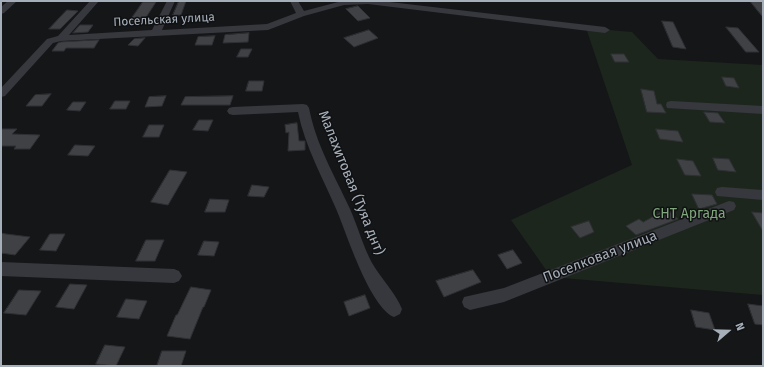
<!DOCTYPE html>
<meta charset="utf-8">
<style>
body{margin:0}
#map{position:relative;width:764px;height:367px;overflow:hidden;background:#151618;font-family:"Fira Sans",sans-serif}
canvas{display:block}
.frame{position:absolute;inset:0;border:2px solid #a6afb9;pointer-events:none}
.north{position:absolute;left:708px;top:311px;width:40px;height:40px;-webkit-text-stroke:3px #101113;paint-order:stroke;rotate:70deg;font-size:11px;font-weight:700;line-height:16px;text-align:center;color:#a6afb9}
.north::after{content:'';display:block;margin:auto;width:14px;height:18px;background:#a6afb9;clip-path:polygon(50% 0,100% 100%,50% 72%,0 100%)}
</style>
<div id="map">
<canvas width="764" height="367"></canvas>
<div class="frame"></div>
<div class="north">N</div>
</div>
<script>
const ctx = document.querySelector('canvas').getContext('2d');
ctx.lineJoin = 'round';
function paint(path, color) { ctx.fillStyle = color; ctx.fill(path, 'evenodd'); }
function stroke(path, color, width, dash) { ctx.strokeStyle = color; ctx.lineWidth = width; ctx.lineCap = dash ? 'butt' : 'round'; ctx.setLineDash(dash || []); ctx.stroke(path); }
function drawText(font, color, halo, rows, align = 'center') {
  ctx.font = font + ' "Fira Sans",sans-serif'; ctx.lineWidth = 3; ctx.setLineDash([]); ctx.textBaseline = 'middle'; ctx.strokeStyle = halo; ctx.fillStyle = color; for (const [text, x, y, turn = 0] of rows) {
    ctx.save(); ctx.translate(x, y); ctx.rotate((+turn || 0) * Math.PI / 180); ctx.textAlign = isNaN(turn) ? turn : align; if (halo) ctx.strokeText(text, 0, 0); ctx.fillText(text, 0, 0); ctx.restore();
  }
}
paint(new Path2D(`
 M 586,28 L 632,32 L 658,59 L 763,65 L 763,295 L 551,277 L 511,220 L 632,165 Z`), '#1d261d');
const building = new Path2D(`
 M 179,1 L 186,1 L 181,15 L 173,15 Z
 M 750,1 L 763,1 L 763,17 Z
 M 143,2 L 156,2 L 143,22 L 129,22 Z
 M 358,6 L 370,18 L 358,21 L 346,9 Z
 M 67,10 L 78,11 L 60,29 L 49,29 Z
 M 662,21 L 673,22 L 686,49 L 673,47 Z
 M 80,25 L 93,25 L 88,32 L 73,33 Z
 M 726,27 L 738,28 L 759,52 L 746,52 Z
 M 369,30 L 378,38 L 354,47 L 344,38 Z
 M 249,33 L 248,42 L 223,43 L 225,35 Z
 M 215,36 L 212,45 L 195,45 L 198,37 Z
 M 145,38 L 138,46 L 128,45 L 134,39 Z
 M 99,40 L 94,48 L 66,48 L 64,51 L 52,51 L 58,43 L 61,42 Z
 M 241,49 L 252,49 L 248,57 L 237,57 Z
 M 611,54 L 624,54 L 629,62 L 615,62 Z
 M 722,77 L 734,78 L 739,88 L 726,86 Z
 M 249,81 L 264,81 L 262,91 L 246,91 Z
 M 641,89 L 654,91 L 657,104 L 661,104 L 666,113 L 647,112 Z
 M 51,94 L 42,106 L 26,106 L 35,95 Z
 M 166,96 L 162,106 L 145,107 L 149,97 Z
 M 233,96 L 230,105 L 181,105 L 185,97 Z
 M 115,101 L 130,101 L 126,109 L 110,109 Z
 M 73,102 L 86,102 L 80,111 L 67,110 Z
 M 704,112 L 718,113 L 725,123 L 710,122 Z
 M 199,120 L 213,120 L 208,131 L 193,130 Z
 M 297,123 L 299,141 L 305,141 L 305,150 L 288,151 L 289,132 L 286,133 L 285,125 Z
 M 149,125 L 164,125 L 159,137 L 143,137 Z
 M 1,129 L 17,129 L 12,134 L 40,135 L 30,149 L 14,149 L 16,146 L 1,146 Z
 M 656,129 L 678,131 L 683,142 L 660,139 Z
 M 75,145 L 95,146 L 88,156 L 68,155 Z
 M 713,158 L 729,159 L 736,172 L 718,170 Z
 M 677,159 L 693,161 L 701,176 L 685,175 Z
 M 170,170 L 187,172 L 168,205 L 151,202 Z
 M 252,185 L 269,187 L 264,197 L 248,196 Z
 M 692,194 L 712,195 L 717,204 L 699,209 Z
 M 210,199 L 229,200 L 225,212 L 205,212 Z
 M 667,209 L 678,219 L 636,235 L 626,226 L 639,219 L 643,222 Z
 M 752,212 L 763,213 L 763,231 Z
 M 589,221 L 594,232 L 580,238 L 571,227 Z
 M 1,233 L 6,234 L 30,237 L 15,255 L 1,253 Z
 M 50,234 L 65,234 L 56,251 L 40,250 Z
 M 146,240 L 164,240 L 155,261 L 136,261 Z
 M 204,241 L 219,242 L 214,256 L 198,255 Z
 M 513,250 L 522,263 L 507,269 L 498,255 Z
 M 473,270 L 481,282 L 444,297 L 436,281 Z
 M 70,284 L 87,285 L 74,309 L 56,307 Z
 M 191,287 L 211,290 L 204,307 L 203,307 L 190,339 L 167,336 L 176,315 L 177,315 Z
 M 19,290 L 41,291 L 26,315 L 4,313 Z
 M 365,295 L 370,308 L 349,316 L 344,302 Z
 M 126,299 L 147,301 L 139,319 L 117,317 Z
 M 748,304 L 763,306 L 763,325 L 755,324 Z
 M 691,310 L 709,313 L 715,330 L 696,327 Z
 M 105,345 L 125,347 L 116,366 L 96,364 Z
 M 162,351 L 186,351 L 181,366 L 157,366 Z`);
paint(building, '#3f4145');
stroke(building, '#2f3034', 1);
paint(new Path2D(`
 M 8,1 L 17,1 L 4,13 L 1,14 L 1,7 Z
 M 90,1 L 99,1 L 69,35 L 152,30 L 167,1 L 175,1 L 162,30 L 267,24 L 296,13 L 290,1 L 298,1 L 304,11 L 342,1 L 381,1 L 605,27 L 610,30 L 605,33 L 368,4 L 344,5 L 304,16 L 268,30 L 61,41 L 53,43 L 5,96 L 1,97 L 1,88 L 47,39 L 58,36 Z
 M 671,101 L 763,106 L 763,114 L 667,108 L 666,105 L 667,102 Z
 M 303,104 L 307,105 L 309,108 C 316,145 335,176 350,209 C 358,227 363,246 372,263 C 381,278 396,294 402,309 L 400,314 L 394,317 C 370,307 347,235 337,211 C 323,178 305,147 298,112 L 233,115 L 229,114 L 227,111 L 229,108 L 233,107 Z
 M 722,187 L 763,190 L 763,200 L 717,196 L 715,192 L 717,188 Z
 M 729,201 L 734,202 L 736,206 L 734,210 L 504,302 L 470,310 L 464,307 L 462,302 L 464,297 L 504,288 Z
 M 1,262 L 174,269 L 179,271 L 182,276 L 179,281 L 174,283 L 1,276 Z`), '#36383d');
drawText('12px', '#a6afb9', '#101113', [
 ["Посельская улица",164,20,-3]
]);
drawText('14px', '#a6afb9', '#101113', [
 ["Малахитовая (Туяа днт)",351,183,68],
 ["Поселковая улица",600,257,-21]
]);
drawText('14px', '#80a67b', '#101113', [
 ["СНТ Аргада",689,214]
]);
</script>
